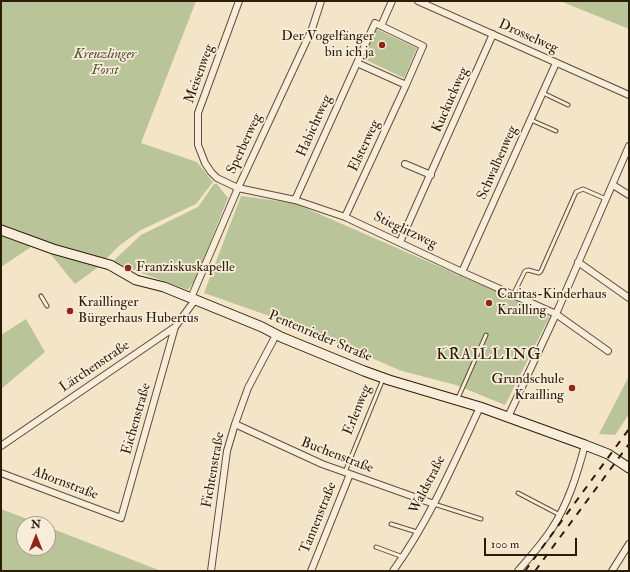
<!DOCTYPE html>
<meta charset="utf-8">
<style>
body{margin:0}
#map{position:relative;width:630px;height:572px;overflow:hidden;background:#f4e4c8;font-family:"IM FELL Double Pica",serif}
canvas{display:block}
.frame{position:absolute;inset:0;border:2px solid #2b1d07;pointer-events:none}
.north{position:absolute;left:16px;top:516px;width:40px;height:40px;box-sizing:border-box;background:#f8eddb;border:1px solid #a69a86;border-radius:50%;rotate:0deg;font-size:11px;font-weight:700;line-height:16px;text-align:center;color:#2b1d07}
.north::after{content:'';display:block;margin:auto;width:14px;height:18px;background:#8f2418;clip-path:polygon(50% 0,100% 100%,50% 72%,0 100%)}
.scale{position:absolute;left:484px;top:538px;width:93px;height:18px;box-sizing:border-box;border:2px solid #2b1d07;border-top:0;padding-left:5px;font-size:12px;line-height:14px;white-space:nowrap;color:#2b1d07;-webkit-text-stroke:3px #f8eddb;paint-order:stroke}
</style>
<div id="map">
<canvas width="630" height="572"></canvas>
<div class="frame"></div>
<div class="north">N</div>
<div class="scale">100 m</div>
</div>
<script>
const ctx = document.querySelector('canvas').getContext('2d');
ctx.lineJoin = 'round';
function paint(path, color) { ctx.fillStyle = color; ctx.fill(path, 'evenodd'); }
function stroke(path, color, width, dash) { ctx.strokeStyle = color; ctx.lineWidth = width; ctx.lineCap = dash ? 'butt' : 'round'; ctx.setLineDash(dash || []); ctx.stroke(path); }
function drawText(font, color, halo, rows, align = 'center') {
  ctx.font = font + ' "IM FELL Double Pica",serif'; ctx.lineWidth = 3.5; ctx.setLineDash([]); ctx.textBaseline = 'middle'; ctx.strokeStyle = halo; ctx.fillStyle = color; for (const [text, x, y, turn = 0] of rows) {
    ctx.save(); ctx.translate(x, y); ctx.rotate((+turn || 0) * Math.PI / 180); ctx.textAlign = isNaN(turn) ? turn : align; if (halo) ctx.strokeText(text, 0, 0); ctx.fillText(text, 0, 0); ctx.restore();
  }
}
paint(new Path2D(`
 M 1,1 L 196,1 L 141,143 L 197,162 L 213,182 L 196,204 L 141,230 L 120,245 L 97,268 L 75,284 L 48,251 L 31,247 L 1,267 Z
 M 560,1 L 629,1 L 629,29 Z
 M 376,29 L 417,48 L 404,78 L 362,58 Z
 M 214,184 L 217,184 L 228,198 L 194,282 L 188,290 L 112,262 L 141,235 L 198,207 Z
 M 241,196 L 294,203 L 548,314 L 549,318 L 505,405 L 456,385 L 402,371 L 281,320 L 204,293 Z
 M 26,319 L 45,352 L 1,389 L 1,335 Z
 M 629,376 L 629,414 L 615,435 L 599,434 Z
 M 1,509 L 40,524 L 24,524 L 24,548 L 48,548 L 48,527 L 161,571 L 1,571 Z`), '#b9c598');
const lane = new Path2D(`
 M 543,93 L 568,105
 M 531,120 L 556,131
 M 513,295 L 525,271 L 528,270 L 539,273 L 541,271 L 576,192 L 583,189 L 606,199
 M 41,296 L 47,306
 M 458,398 L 486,335
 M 345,472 L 383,379
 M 518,493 L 560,515
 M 434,504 L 481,519
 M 391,524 L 417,532
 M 376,547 L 403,557`);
const street = new Path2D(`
 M 239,1 L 198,113 L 198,145 L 205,163 L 211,172 L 217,178 L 238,188 L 295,200 L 345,217 L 462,272 L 556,314 L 608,351
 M 418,1 L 629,95
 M 375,23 L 423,46 L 406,85 L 357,63 Z
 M 381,26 L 392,1
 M 405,164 L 431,175
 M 613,185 L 629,195
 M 295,200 L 357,63
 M 345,217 L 406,85
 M 400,242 L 493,34
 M 578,262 L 629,298
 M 462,272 L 556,63
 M 191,298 L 238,188 L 312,29 L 321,1
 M 508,417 L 556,314 L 629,146
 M 235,424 L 322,464 L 434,504
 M 1,446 L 175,327 L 195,300
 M 1,473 L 121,518 L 175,327
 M 211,571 L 227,451 L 235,424 L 248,388 L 276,335
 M 311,571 L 350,474
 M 393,571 C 429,521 454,463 480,407
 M 518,571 C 529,558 541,545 551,530 C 568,504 577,475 585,445
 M 612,571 L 629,544`);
const secondary = new Path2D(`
 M 1,230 L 53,249 L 110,265 L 136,280 L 164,287 L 262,327 L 281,337 L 364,371 L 389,380 L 480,407 L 585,445 L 608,454 L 629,468`);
stroke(lane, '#5d4f37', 5);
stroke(street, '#5d4f37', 8);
stroke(secondary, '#2b1d07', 11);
stroke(lane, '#f8eddb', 3);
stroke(street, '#f8eddb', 6);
stroke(secondary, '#f8eddb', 9);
stroke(new Path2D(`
 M 525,571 L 629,429
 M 535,571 L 629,444`), '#2b1d07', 2, [7, 7]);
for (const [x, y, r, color] of [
 [382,45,4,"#8f2418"],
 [128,268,4,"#8f2418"],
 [489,303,4,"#8f2418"],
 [70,311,4,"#8f2418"],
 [572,388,4,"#8f2418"]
]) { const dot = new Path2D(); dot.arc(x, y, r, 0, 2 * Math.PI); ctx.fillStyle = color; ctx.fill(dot); stroke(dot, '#f8eddb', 1.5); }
drawText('14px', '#2b1d07', '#f8eddb', [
 ["Der Vogelfänger",374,37,"right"],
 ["bin ich ja",374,53,"right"],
 ["Franziskuskapelle",136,268],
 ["Caritas-Kinderhaus",497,295],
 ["Krailling",497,311],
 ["Kraillinger",78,303],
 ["Bürgerhaus Hubertus",78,319],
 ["Grundschule",564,380,"right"],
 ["Krailling",564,396,"right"]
], 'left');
drawText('14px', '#2b1d07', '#f8eddb', [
 ["Drosselweg",528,37,24],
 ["Meisenweg",200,74,-70],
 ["Kuckuckweg",451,100,-66],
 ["Habichtweg",315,126,-66],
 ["Sperberweg",245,144,-65],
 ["Elsterweg",365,146,-65],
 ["Schwalbenweg",498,163,-66],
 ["Stieglitzweg",405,231,25],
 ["Pentenrieder Straße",320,337,23],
 ["Lärchenstraße",95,367,-34],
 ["Erlenweg",358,410,-68],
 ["Eichenstraße",137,419,-74],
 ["Buchenstraße",337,456,21],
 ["Fichtenstraße",214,470,-80],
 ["Ahornstraße",65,484,21],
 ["Waldstraße",428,485,-63],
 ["Tannenstraße",319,518,-68]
]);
drawText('italic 14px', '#564f32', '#f8eddb', [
 ["Kreuzlinger",105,55],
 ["Forst",105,71]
]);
ctx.letterSpacing = '1px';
drawText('16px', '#2b1d07', '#f8eddb', [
 ["KRAILLING",489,356]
]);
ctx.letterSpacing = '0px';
</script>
